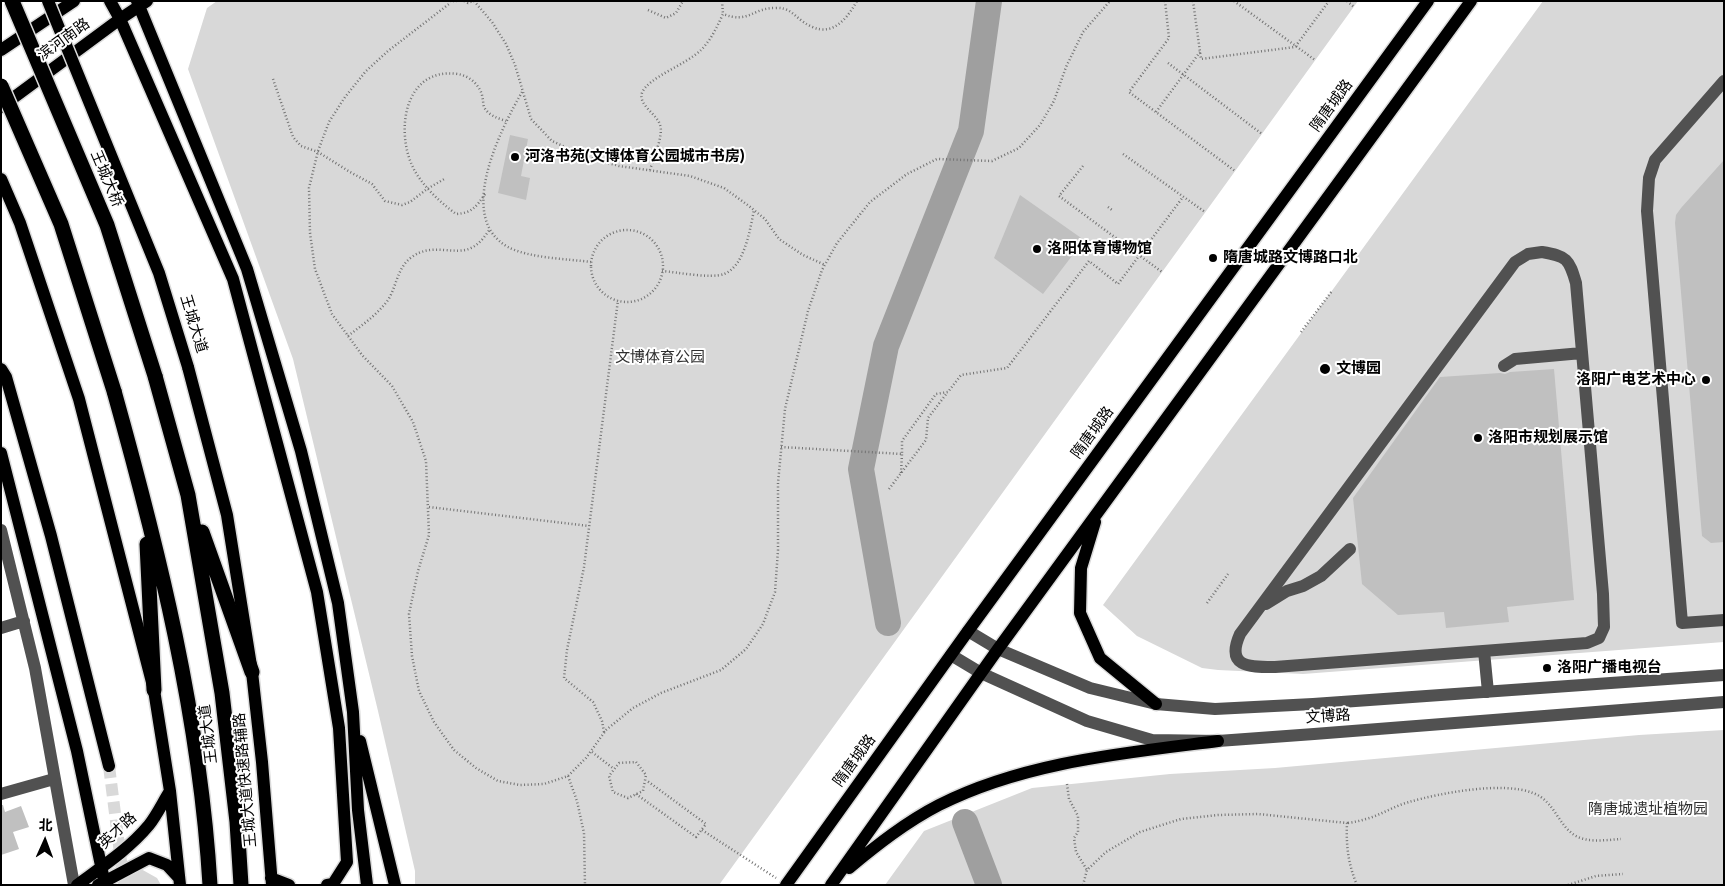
<!DOCTYPE html>
<meta charset="utf-8">
<style>
body{margin:0}
#map{position:relative;width:1725px;height:886px;overflow:hidden;background:#fff;font-family:"Varela Round","Noto Sans SC",sans-serif}
canvas{display:block}
.frame{position:absolute;inset:0;border:2px solid #000;pointer-events:none}
.north{position:absolute;left:20px;top:816px;width:50px;height:50px;-webkit-text-stroke:4px #fff;paint-order:stroke;rotate:2deg;font-size:14px;font-weight:700;line-height:20px;text-align:center;color:#000}
.north::after{content:'';display:block;margin:auto;width:18px;height:22px;background:#000;clip-path:polygon(50% 0,100% 100%,50% 72%,0 100%)}
</style>
<div id="map">
<canvas width="1725" height="886"></canvas>
<div class="frame"></div>
<div class="north">北</div>
</div>
<script>
const ctx = document.querySelector('canvas').getContext('2d');
ctx.lineJoin = 'round';
function paint(path, color) { ctx.fillStyle = color; ctx.fill(path, 'evenodd'); }
function stroke(path, color, width, dash) { ctx.strokeStyle = color; ctx.lineWidth = width; ctx.lineCap = dash ? 'butt' : 'round'; ctx.setLineDash(dash || []); ctx.stroke(path); }
function drawText(font, color, halo, rows, align = 'center') {
  ctx.font = font + ' "Varela Round","Noto Sans SC",sans-serif'; ctx.lineWidth = 4; ctx.setLineDash([]); ctx.textBaseline = 'middle'; ctx.strokeStyle = halo; ctx.fillStyle = color; for (const [text, x, y, turn = 0] of rows) {
    ctx.save(); ctx.translate(x, y); ctx.rotate((+turn || 0) * Math.PI / 180); ctx.textAlign = isNaN(turn) ? turn : align; if (halo) ctx.strokeText(text, 0, 0); ctx.fillText(text, 0, 0); ctx.restore();
  }
}
paint(new Path2D(`
 M 217,1 L 1358,1 L 719,885 L 415,885 L 415,871 L 378,711 L 293,359 L 188,69 L 207,8 Z
 M 1543,1 L 1724,1 L 1724,642 L 1303,674 L 1218,670 L 1202,668 L 1137,636 L 1103,605 Z
 M 1724,730 L 1724,885 L 885,885 L 924,831 L 1032,788 L 1170,774 L 1275,768 L 1639,735 Z
 M 141,869 L 157,878 L 161,885 L 117,885 L 126,874 Z`), '#d8d8d8');
stroke(new Path2D(`
 M 888,623 L 861,469 L 886,346 L 971,131 L 989,1
 M 965,822 L 989,885`), '#9f9f9f', 26);
paint(new Path2D(`
 M 510,135 L 528,139 L 521,176 L 530,178 L 526,200 L 498,193 Z
 M 1724,160 L 1724,542 L 1711,543 L 1702,536 L 1675,223 L 1676,215 L 1681,208 Z
 M 1020,195 L 1084,240 L 1043,294 L 994,258 Z
 M 1554,369 L 1574,600 L 1507,607 L 1509,622 L 1446,628 L 1444,612 L 1398,615 L 1362,584 L 1353,498 L 1440,377 L 1500,373 L 1505,374 L 1510,372 Z
 M 1,805 L 3,805 L 5,812 L 21,806 L 29,827 L 13,832 L 19,849 L 1,855 Z`), '#c0c0c0');
stroke(new Path2D(`
 M 109,766 L 124,885`), '#d9d9d9', 12, [12, 6]);
const major = new Path2D(`
 M 110,1 L 120,19 L 233,279 L 317,592 L 339,728 L 347,862 L 333,884 L 327,885
 M 137,1 L 247,269 L 301,451 L 338,603 L 353,712 L 358,810 L 367,885
 M 1,50 L 74,1
 M 1,107 L 120,19 L 147,1
 M 1,179 L 20,223 L 79,399 L 154,690 L 170,791 L 180,885
 M 188,367 L 227,515 L 252,672 L 262,762 L 272,885
 M 1,369 L 6,377 L 51,536 L 109,766
 M 1,453 L 77,751 L 104,880
 M 1095,522 L 1081,568 L 1080,613 L 1100,658 L 1156,704
 M 360,741 L 395,885
 M 849,868 C 877,845 906,822 939,805 C 1024,762 1124,753 1218,741
 M 271,878 L 289,885
 M 77,885 C 103,866 129,849 149,825 C 157,815 163,802 170,791
 M 98,885 L 149,858 L 167,865 L 179,878
 M 786,885 L 968,631 L 1428,1
 M 831,885 L 998,649 L 1471,1`);
const highway = new Path2D(`
 M 155,376 L 188,495 L 222,693 L 237,822 L 241,885
 M 114,391 C 159,552 200,717 210,885
 M 202,532 L 252,672
 M 147,544 L 154,690`);
stroke(major, '#dbdbdb', 15);
stroke(highway, '#dbdbdb', 18);
stroke(new Path2D(`
 M 450,1 L 449,4 L 388,51 L 366,71 L 345,97 L 329,122 L 318,151 L 309,188 L 310,233 L 315,269 L 332,314 L 362,355 L 392,386 L 413,422 L 426,461 L 429,535 L 418,571 L 409,614 L 412,656 L 419,691 L 434,722 L 454,750 L 476,768 L 498,781 L 520,785 L 544,784 L 568,776 L 586,758 L 606,730 L 633,708 L 661,693 L 721,670 L 746,649 L 763,624 L 775,592 L 778,550 L 778,483 L 785,409 L 808,311 L 822,270 L 837,243 L 870,202 L 907,174 L 937,159 L 992,161 L 1019,148 L 1040,125 L 1054,101 L 1066,67 L 1083,32 L 1110,1
 M 453,1 L 457,1
 M 464,1 L 468,3 L 473,1
 M 474,1 L 492,22 L 506,44 L 515,65 L 531,119 L 552,141 L 584,156 L 619,166 L 690,176 L 724,188 L 749,206 L 765,219 L 779,239 L 803,255 L 825,265
 M 722,1 L 723,14
 M 1165,1 L 1169,38 L 1129,92 L 1235,171
 M 1193,1 L 1201,59 L 1295,47 L 1329,1
 M 1234,1 L 1315,60
 M 1347,1 L 1354,7
 M 648,10 L 666,18 L 676,13 L 683,1
 M 1168,63 L 1262,134
 M 273,79 L 293,137 L 301,146 L 318,152 L 350,172 L 372,184 L 385,201 L 402,205 L 410,202 L 427,189 L 446,178
 M 522,92 C 501,129 455,218 508,247 C 528,258 568,259 591,262
 M 1156,112 L 1200,52
 M 1123,154 L 1205,212
 M 1083,166 L 1059,196 L 1162,272
 M 650,170 C 653,159 664,135 660,125 C 657,114 638,105 642,93 C 647,78 687,64 701,50 C 711,40 717,27 723,14 C 749,24 752,8 775,8 C 788,7 793,14 802,21 C 828,40 844,24 857,1
 M 485,194 C 476,207 472,213 456,214 C 440,202 426,189 416,173 C 394,137 402,66 458,74 C 469,76 479,84 482,95 C 483,99 483,103 484,107 C 488,115 497,118 506,121
 M 1108,207 L 1112,210
 M591 266a36 36 0 1 1 72 0a36 36 0 1 1-72 0Z
 M 662,271 C 676,272 711,279 724,274 C 745,266 750,229 754,210
 M 1301,332 L 1332,291
 M 348,336 C 362,325 377,315 388,300 C 397,286 397,267 412,257 C 432,242 455,256 471,248 C 480,244 485,236 490,229
 M 781,447 L 902,454 L 902,441 L 936,394 L 948,392 L 961,375 L 1007,368 L 1089,261 L 1118,284 L 1183,197
 M 901,473 L 902,454
 M 889,489 L 926,440 L 928,418 L 947,393
 M 429,507 L 589,526
 M 1207,603 L 1228,574
 M 604,732 L 602,721 L 593,702 L 564,678 L 567,650 L 584,567 L 618,300
 M 592,752 L 614,769
 M 636,762 L 646,775 L 643,791 L 628,798 L 613,792 L 609,776 L 619,763 Z
 M 568,776 L 577,801 L 584,833 L 585,885
 M 1067,784 L 1069,799 L 1078,816 L 1078,832 L 1074,838 L 1076,852 L 1087,870
 M 636,794 L 696,837 L 706,824 L 646,780
 M 1348,823 C 1354,822 1360,821 1366,819 C 1381,815 1394,806 1409,802 C 1441,793 1502,781 1533,793 C 1555,801 1558,826 1576,836 C 1589,843 1606,840 1621,839
 M 702,830 L 776,878
 M 1083,885 L 1087,870 L 1106,852 L 1140,832 L 1181,819 L 1218,815 L 1258,814 L 1347,823 C 1346,845 1348,864 1357,885
 M 1568,885 L 1596,876 L 1623,874`), '#737373', 2.5, [1, 2.5]);
stroke(new Path2D(`
 M 1724,81 L 1655,160 L 1649,178 L 1647,211 L 1682,623 L 1724,620
 M 1542,252 C 1567,256 1569,259 1576,283 L 1603,594 L 1604,627 L 1599,638 L 1587,643 L 1275,667 C 1250,667 1225,668 1240,634 L 1515,262 L 1528,254 Z
 M 1504,366 L 1515,359 L 1582,353
 M 1,530 L 35,668 L 74,885
 M 1266,604 L 1287,591 L 1303,586 L 1321,576 L 1350,549
 M 1,628 L 24,621
 M 968,631 L 998,649 L 1090,688 L 1156,704 L 1215,709 L 1313,704 L 1724,675
 M 1484,651 L 1488,692
 M 951,655 L 981,673 L 1087,721 L 1152,740 L 1218,741 L 1314,734 L 1724,702
 M 1,794 L 54,779`), '#515151', 12);
stroke(major, '#000', 12);
stroke(highway, '#000', 15);
const majorBridge = new Path2D(`
 M 48,1 L 159,273 L 188,367`);
const highwayBridge = new Path2D(`
 M 12,1 L 107,225 L 155,376
 M 1,86 L 61,224 L 114,391`);
stroke(majorBridge, '#dbdbdb', 15, []);
stroke(highwayBridge, '#dbdbdb', 18, []);
stroke(majorBridge, '#000', 12);
stroke(highwayBridge, '#000', 15);
for (const [x, y, r, color] of [
 [515,157,5,"#000"],
 [1037,249,5,"#000"],
 [1213,258,5,"#000"],
 [1325,369,6,"#000"],
 [1706,380,5,"#000"],
 [1478,438,5,"#000"],
 [1547,668,5,"#000"]
]) { const dot = new Path2D(); dot.arc(x, y, r, 0, 2 * Math.PI); ctx.fillStyle = color; ctx.fill(dot); stroke(dot, '#fff', 2); }
drawText('15px', '#000', '#fff', [
 ["滨河南路",64,40,-36],
 ["隋唐城路",1332,106,-54],
 ["王城大桥",106,179,67],
 ["王城大道",193,324,73],
 ["隋唐城路",1093,433,-54],
 ["文博路",1328,717,-4],
 ["王城大道",209,734,-97],
 ["隋唐城路",855,761,-54],
 ["王城大道快速路辅路",246,780,-95],
 ["英才路",118,831,-43]
]);
drawText('bold 15px', '#000', '#fff', [
 ["河洛书苑(文博体育公园城市书房)",525,157],
 ["洛阳体育博物馆",1047,249],
 ["隋唐城路文博路口北",1223,258],
 ["文博园",1336,369],
 ["洛阳广电艺术中心",1696,380,"right"],
 ["洛阳市规划展示馆",1488,438],
 ["洛阳广播电视台",1557,668]
], 'left');
drawText('15px', '#2f2f2f', '#fff', [
 ["文博体育公园",660,358],
 ["隋唐城遗址植物园",1648,810]
]);
</script>
